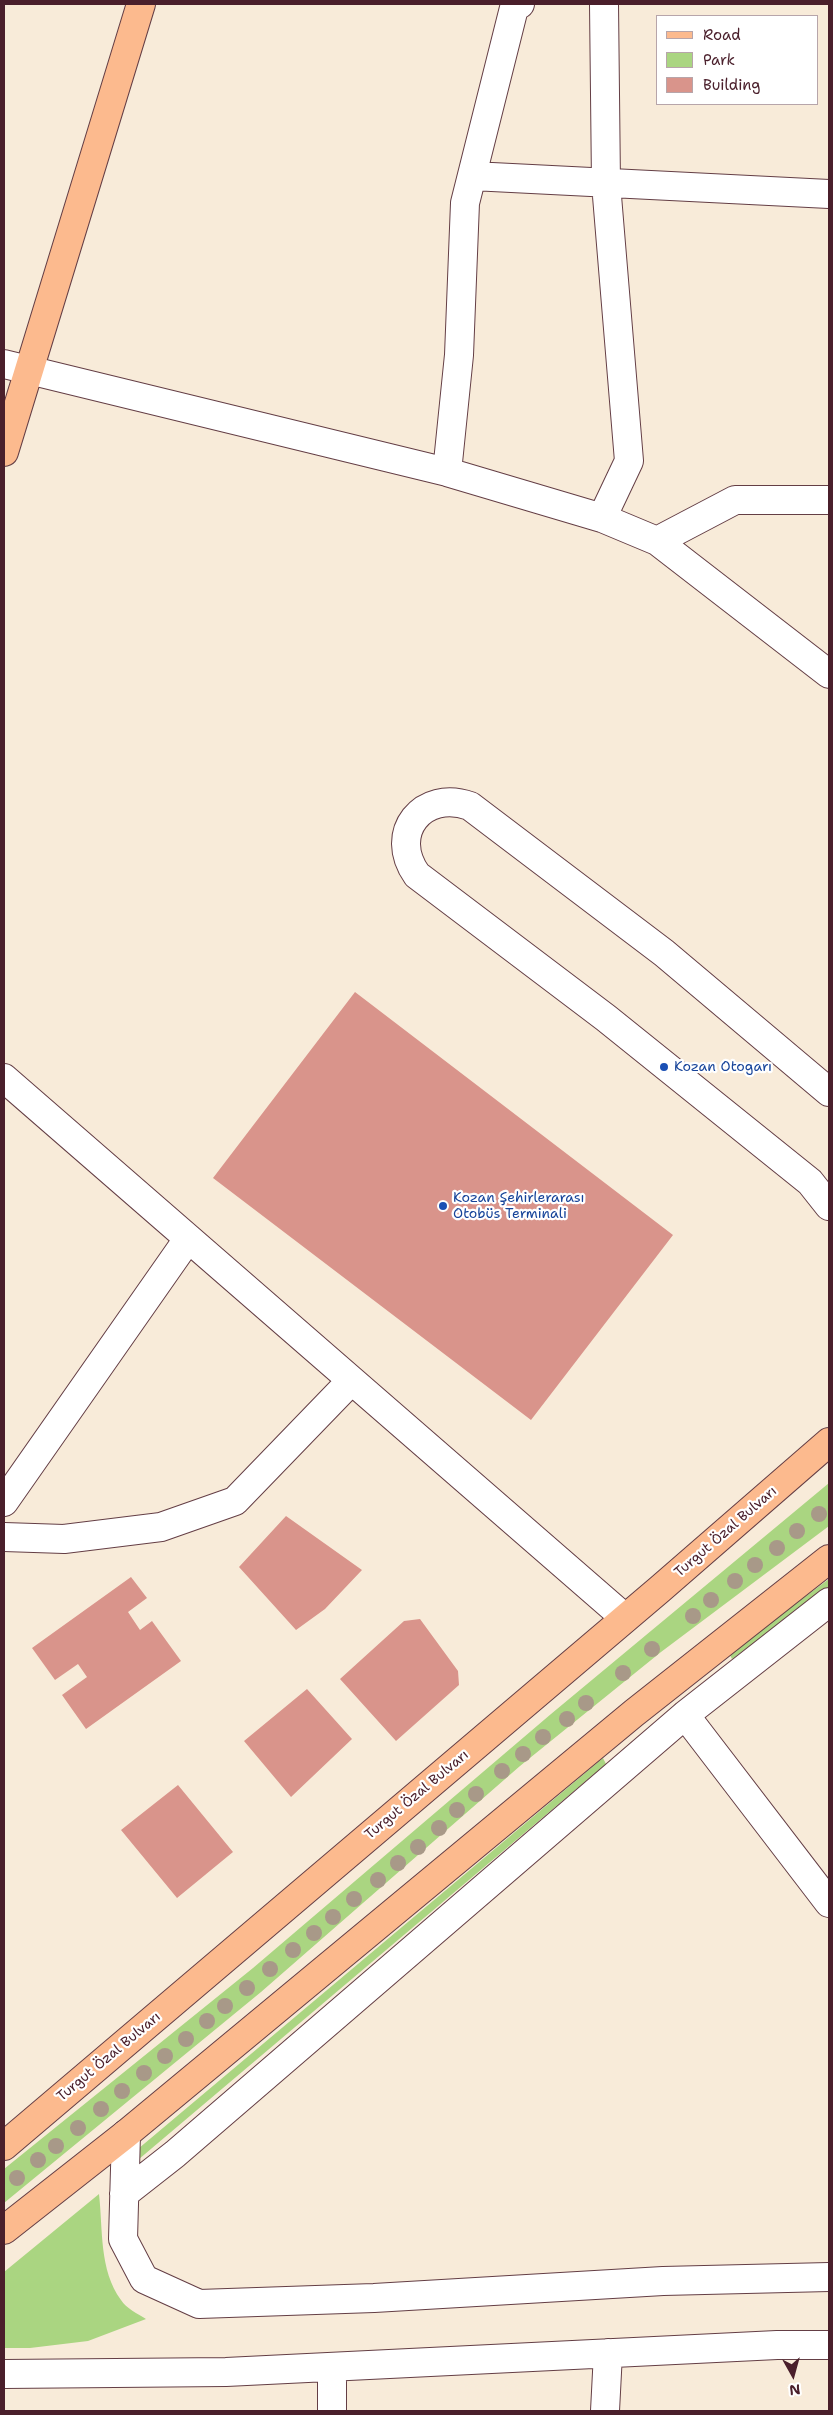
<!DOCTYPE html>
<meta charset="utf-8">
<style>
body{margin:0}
#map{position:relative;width:833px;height:2415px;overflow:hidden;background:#f8ebd9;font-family:"Shantell Sans",sans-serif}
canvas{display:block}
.frame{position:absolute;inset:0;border:5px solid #4a1f2b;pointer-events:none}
.legend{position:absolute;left:656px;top:15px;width:162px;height:90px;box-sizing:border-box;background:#fff;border:1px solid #b7a5aa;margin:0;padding:6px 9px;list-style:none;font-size:15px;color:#4a1f2b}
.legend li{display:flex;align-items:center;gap:10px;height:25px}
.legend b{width:25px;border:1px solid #b7a5aa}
.north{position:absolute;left:768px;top:2350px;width:50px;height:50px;-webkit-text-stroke:4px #fff;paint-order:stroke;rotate:173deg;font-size:14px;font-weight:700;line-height:20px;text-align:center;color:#4a1f2b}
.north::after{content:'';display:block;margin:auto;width:18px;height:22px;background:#4a1f2b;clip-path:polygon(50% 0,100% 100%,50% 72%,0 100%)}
</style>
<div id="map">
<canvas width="833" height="2415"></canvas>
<div class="frame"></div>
<ul class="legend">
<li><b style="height:6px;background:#fcba8e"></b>Road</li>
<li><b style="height:14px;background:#aad581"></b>Park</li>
<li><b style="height:14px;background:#d9948b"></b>Building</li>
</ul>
<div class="north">N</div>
</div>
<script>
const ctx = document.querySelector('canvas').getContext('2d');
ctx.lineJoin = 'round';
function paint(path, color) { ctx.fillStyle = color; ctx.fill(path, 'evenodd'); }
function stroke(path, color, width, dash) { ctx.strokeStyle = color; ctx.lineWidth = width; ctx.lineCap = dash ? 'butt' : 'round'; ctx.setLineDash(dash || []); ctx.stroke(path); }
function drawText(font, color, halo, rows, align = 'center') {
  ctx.font = font + ' "Shantell Sans",sans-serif'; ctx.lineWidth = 4.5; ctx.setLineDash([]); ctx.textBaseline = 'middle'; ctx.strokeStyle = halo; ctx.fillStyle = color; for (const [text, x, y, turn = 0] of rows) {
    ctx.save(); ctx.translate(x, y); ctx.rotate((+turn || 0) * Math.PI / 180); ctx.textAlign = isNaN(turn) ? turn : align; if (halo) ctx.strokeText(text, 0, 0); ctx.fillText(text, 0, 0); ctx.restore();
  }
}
paint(new Path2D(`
 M 829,1483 L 829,1526 L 661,1652 L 520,1766 L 261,1992 L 4,2203 L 4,2169 L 253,1968 L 551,1714 Z
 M 829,1579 L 829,1588 L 732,1659 L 729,1653 Z
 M 603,1758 L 606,1764 L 132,2165 L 132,2154 Z
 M 99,2194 C 103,2229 99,2270 121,2300 C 126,2308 138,2314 146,2319 L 88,2341 L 30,2348 L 4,2348 L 4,2272 Z`), '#aad581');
paint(new Path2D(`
 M 355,992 L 673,1235 L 531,1420 L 213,1178 Z
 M 286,1516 L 362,1570 L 325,1609 L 296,1630 L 239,1567 Z
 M 131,1577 L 147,1598 L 128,1612 L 140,1630 L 152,1621 L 181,1661 L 86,1729 L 62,1695 L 87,1677 L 78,1664 L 55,1680 L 32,1648 Z
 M 420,1619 L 458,1671 L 459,1685 L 396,1741 L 340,1679 L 404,1621 Z
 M 307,1689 L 352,1739 L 291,1797 L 244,1741 Z
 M 178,1785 L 233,1852 L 177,1898 L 121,1830 Z`), '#d9948b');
const minor = new Path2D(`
 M 472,176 L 829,194
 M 4,364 L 447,472 L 602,518 L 657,541 L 829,674
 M 447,472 L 459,355 L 465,203 L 514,8 L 520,4
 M 602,518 L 629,461 L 606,184 L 604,4
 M 657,541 L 735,500 L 829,500
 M 4,1078 L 625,1618
 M 829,1092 L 664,953 L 470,806 C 423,789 387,833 417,875 L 606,1018 L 810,1182 L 829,1206
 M 4,1502 L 188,1239
 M 4,1537 L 64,1539 L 161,1527 L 235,1501 L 351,1381
 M 685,1715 L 829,1903
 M 126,2134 L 123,2239 L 144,2279 L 199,2304 L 374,2298 L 663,2281 L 829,2277
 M 124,2194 L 175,2154 L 685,1715 L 829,1602
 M 332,2367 L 332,2411
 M 4,2374 L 226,2372 L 777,2345 L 829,2345
 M 605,2411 L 608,2353`);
const major = new Path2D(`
 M 4,452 L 141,4
 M 4,2146 L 660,1589 L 829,1442
 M 4,2230 L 126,2134 L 634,1713 L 829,1559`);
stroke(minor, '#643e45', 30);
stroke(major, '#643e45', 30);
stroke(minor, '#fff', 28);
stroke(major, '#fcba8e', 28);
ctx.fillStyle = '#a89988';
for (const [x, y] of [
 [819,1514],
 [797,1531],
 [777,1548],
 [755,1565],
 [735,1581],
 [711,1600],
 [693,1616],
 [652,1649],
 [623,1673],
 [586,1703],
 [567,1719],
 [543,1737],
 [523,1754],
 [502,1771],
 [476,1794],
 [457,1810],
 [439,1828],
 [418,1847],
 [398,1863],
 [378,1880],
 [354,1899],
 [333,1917],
 [314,1933],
 [293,1950],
 [270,1969],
 [247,1988],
 [225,2006],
 [207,2021],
 [186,2039],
 [165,2056],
 [144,2073],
 [122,2091],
 [101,2109],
 [78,2128],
 [56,2146],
 [38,2160],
 [17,2178]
]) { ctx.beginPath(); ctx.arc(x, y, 8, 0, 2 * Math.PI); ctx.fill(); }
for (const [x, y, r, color] of [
 [664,1067,5,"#1a4fb4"],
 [443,1206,5,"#1a4fb4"]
]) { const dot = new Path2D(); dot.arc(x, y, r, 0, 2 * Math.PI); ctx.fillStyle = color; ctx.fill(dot); stroke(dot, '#fff', 2); }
drawText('14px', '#164399', '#fff', [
 ["Kozan Otogarı",674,1067],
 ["Kozan Şehirlerarası",453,1198],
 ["Otobüs Terminali",453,1214]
], 'left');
drawText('14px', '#4a1f2b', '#fff', [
 ["Turgut Özal Bulvarı",726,1532,-41],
 ["Turgut Özal Bulvarı",417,1795,-40],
 ["Turgut Özal Bulvarı",109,2057,-40]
]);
</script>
